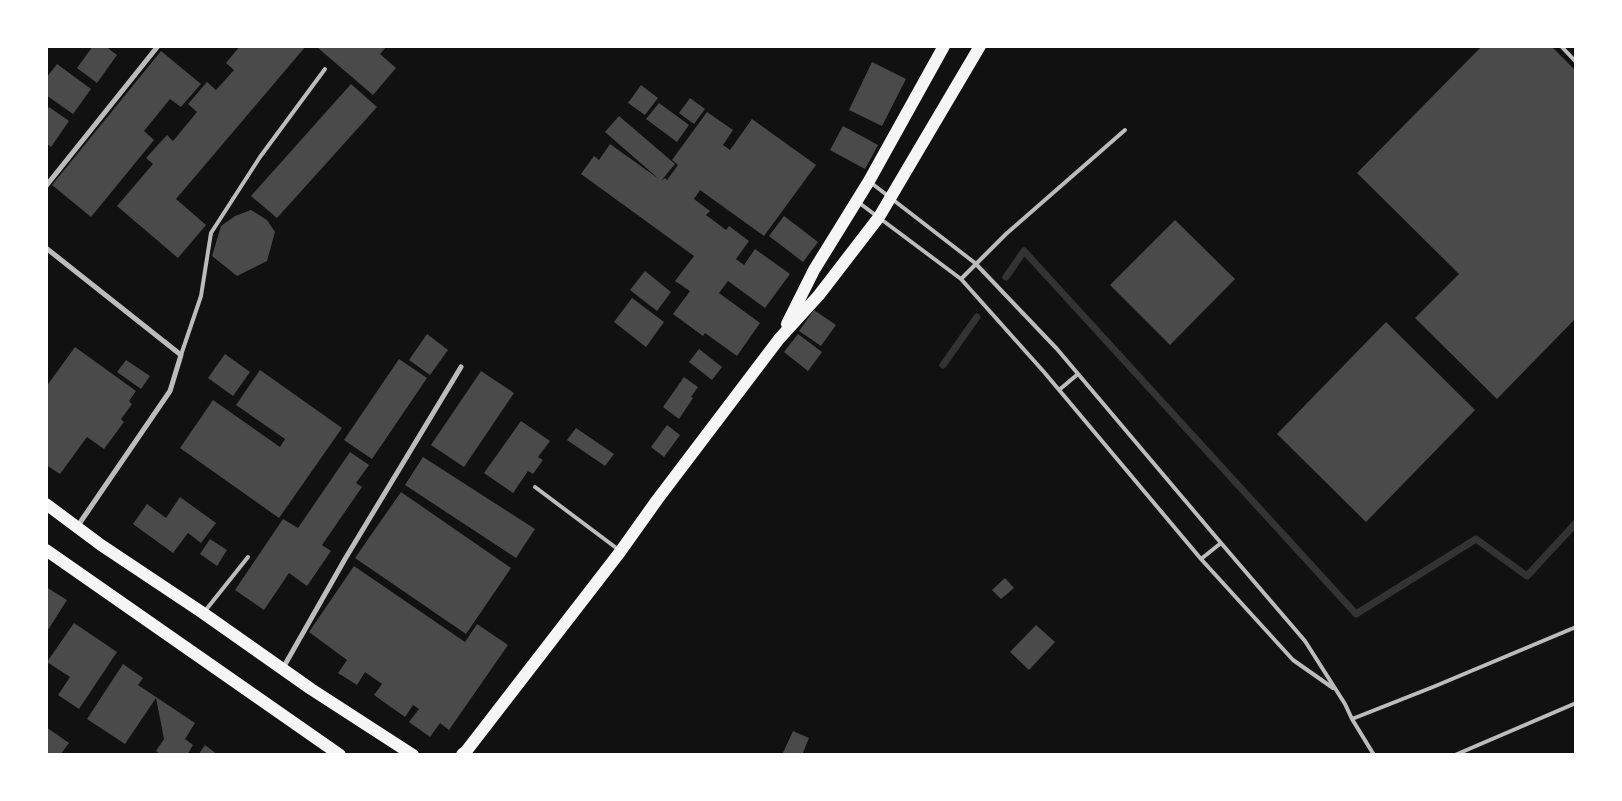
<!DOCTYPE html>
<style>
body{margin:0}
#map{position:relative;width:1622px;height:801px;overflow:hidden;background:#111;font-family:Quicksand,sans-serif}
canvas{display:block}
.frame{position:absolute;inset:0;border:48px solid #fff;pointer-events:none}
</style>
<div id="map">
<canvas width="1622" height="801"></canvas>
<div class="frame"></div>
</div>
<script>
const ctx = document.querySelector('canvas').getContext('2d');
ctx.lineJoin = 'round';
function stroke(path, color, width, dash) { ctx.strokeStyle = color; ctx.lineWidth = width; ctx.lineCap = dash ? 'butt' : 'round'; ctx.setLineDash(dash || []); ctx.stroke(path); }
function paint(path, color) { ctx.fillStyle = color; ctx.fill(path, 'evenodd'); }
stroke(new Path2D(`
 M 1006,277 L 1024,251 L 1356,614 L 1476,539 L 1527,576 L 1576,523
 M 943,365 L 977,317`), '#333', 7);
paint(new Path2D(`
 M 93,46 L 105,46 L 117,55 L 97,83 L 77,68 Z
 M 240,46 L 306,46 L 176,199 L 206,225 L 178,258 L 117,206 L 153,164 L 146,158 L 167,135 L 173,141 L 197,112 L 188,104 L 207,82 L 216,90 L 234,70 L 226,63 Z
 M 320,46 L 387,46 L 380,54 L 396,68 L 373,95 L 318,48 Z
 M 1482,46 L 1551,46 L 1576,71 L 1576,264 L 1574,266 L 1576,268 L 1576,318 L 1497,399 L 1415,318 L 1459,274 L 1357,173 Z
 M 161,51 L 201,84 L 181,107 L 170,99 L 144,131 L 154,140 L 91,217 L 52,185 Z
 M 872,62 L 906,79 L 882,126 L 849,110 Z
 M 57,64 L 91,89 L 73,114 L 46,95 L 46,78 Z
 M 351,84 L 377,107 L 277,218 L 251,196 Z
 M 641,85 L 658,98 L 645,115 L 628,103 Z
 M 690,98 L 705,109 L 694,124 L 679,113 Z
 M 659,103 L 689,125 L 677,142 L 646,119 Z
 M 49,107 L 69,121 L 51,147 L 46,143 L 46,111 Z
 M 707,112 L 733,130 L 723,145 L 730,150 L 752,119 L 816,165 L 764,236 L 700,190 L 694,199 L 710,211 L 706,215 L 726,230 L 729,226 L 749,241 L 736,259 L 744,265 L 755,249 L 790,274 L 765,308 L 728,281 L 719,293 L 760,323 L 737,356 L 705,333 L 703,336 L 673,314 L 690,291 L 675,281 L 694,256 L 581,174 L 594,156 L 599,160 L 610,144 L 659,179 L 605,132 L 619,116 L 675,164 L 661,181 L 665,178 L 667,180 L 678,165 L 672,160 Z
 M 843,126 L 878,145 L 865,169 L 830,150 Z
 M 251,210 L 267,220 L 275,232 L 267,261 L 237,276 L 212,256 L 221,226 L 235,216 Z
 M 784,216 L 818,242 L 803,262 L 769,236 Z
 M 1175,220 L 1235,279 L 1170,345 L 1110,285 Z
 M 645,271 L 671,292 L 657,311 L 630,290 Z
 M 632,298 L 664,322 L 646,347 L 614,322 Z
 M 814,310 L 836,325 L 821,346 L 799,331 Z
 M 1386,322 L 1475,410 L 1366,522 L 1277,434 Z
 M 427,334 L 448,350 L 430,375 L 409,360 Z
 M 798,334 L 822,352 L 808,371 L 784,352 Z
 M 75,347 L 136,391 L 129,401 L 132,404 L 121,419 L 124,422 L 104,449 L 87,437 L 60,474 L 46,465 L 46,387 Z
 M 699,349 L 722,367 L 712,380 L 689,362 Z
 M 225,354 L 250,372 L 233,396 L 208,378 Z
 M 399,359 L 427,378 L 372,459 L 344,440 Z
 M 126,360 L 150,376 L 141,389 L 117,372 Z
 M 260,370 L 342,428 L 279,518 L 180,448 L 213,400 L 280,447 L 285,439 L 236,405 Z
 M 481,371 L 514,393 L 464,467 L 431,445 Z
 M 684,377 L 698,387 L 691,397 L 693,398 L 679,419 L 663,407 Z
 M 521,421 L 550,441 L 538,457 L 543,460 L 533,474 L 528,471 L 513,493 L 484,473 Z
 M 667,425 L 680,435 L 664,457 L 651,447 Z
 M 576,428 L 614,454 L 605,466 L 567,440 Z
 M 350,452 L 369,465 L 356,483 L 362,487 L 322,545 L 331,551 L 307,586 L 289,573 L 264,610 L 235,590 L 283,519 L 298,528 Z
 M 423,457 L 535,529 L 516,558 L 405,485 Z
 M 401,492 L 511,568 L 466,634 L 355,558 Z
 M 180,497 L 216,523 L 201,543 L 188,533 L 173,553 L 133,524 L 147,504 L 166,518 Z
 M 210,539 L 227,550 L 217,566 L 200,554 Z
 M 354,566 L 465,642 L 477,624 L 508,645 L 449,730 L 440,723 L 430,737 L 409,722 L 419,709 L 413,705 L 405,717 L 374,695 L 382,684 L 365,672 L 357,685 L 338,673 L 347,660 L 309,632 Z
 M 1005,578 L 1014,588 L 1001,599 L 992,590 Z
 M 46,587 L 67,600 L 46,633 Z
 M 74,623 L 117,652 L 79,709 L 58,695 L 70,677 L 47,662 Z
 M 1036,625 L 1055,642 L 1029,670 L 1010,652 Z
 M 123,664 L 143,678 L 138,685 L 195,723 L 185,739 L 193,745 L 187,755 L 161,755 L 156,751 L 164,739 L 156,698 L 125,744 L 87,719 Z
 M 46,727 L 69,743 L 60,755 L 46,755 Z
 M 793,731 L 809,738 L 802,755 L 782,755 Z
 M 205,745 L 218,755 L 198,755 Z`), '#4a4a4a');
stroke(new Path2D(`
 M 1561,46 L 1576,62
 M 870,182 L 975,263 L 1057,349 L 1221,543 L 1305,641 L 1345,704 L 1352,719 L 1433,687 L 1576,627
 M 858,202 L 961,279 L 1044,372 L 1201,559 L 1293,660 L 1333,688
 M 961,279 L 1006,234 L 1125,130
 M 181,355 L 201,296 L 211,233 L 260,157 L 325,69
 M 1059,390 L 1078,374
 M 535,487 L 619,550
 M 1201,559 L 1221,543
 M 205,611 L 248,557
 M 1352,719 L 1374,755
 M 1455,755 L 1576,703`), '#bcbcbc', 4);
stroke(new Path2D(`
 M 46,186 L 158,46
 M 46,248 L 181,355 L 170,391 L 77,527
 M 283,668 L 345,559 L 461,367`), '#bcbcbc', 5);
stroke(new Path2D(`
 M 787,324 L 814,270 L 869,181 L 944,46
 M 46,504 L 101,545 L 203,613 L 311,689 L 413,755
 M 46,550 L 340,755
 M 464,754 L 620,552 L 657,500 L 779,339 L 819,295 L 879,217 L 980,46`), '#f5f5f5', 12);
stroke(new Path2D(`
 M 463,755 L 464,754`), '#f5f5f5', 14);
</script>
